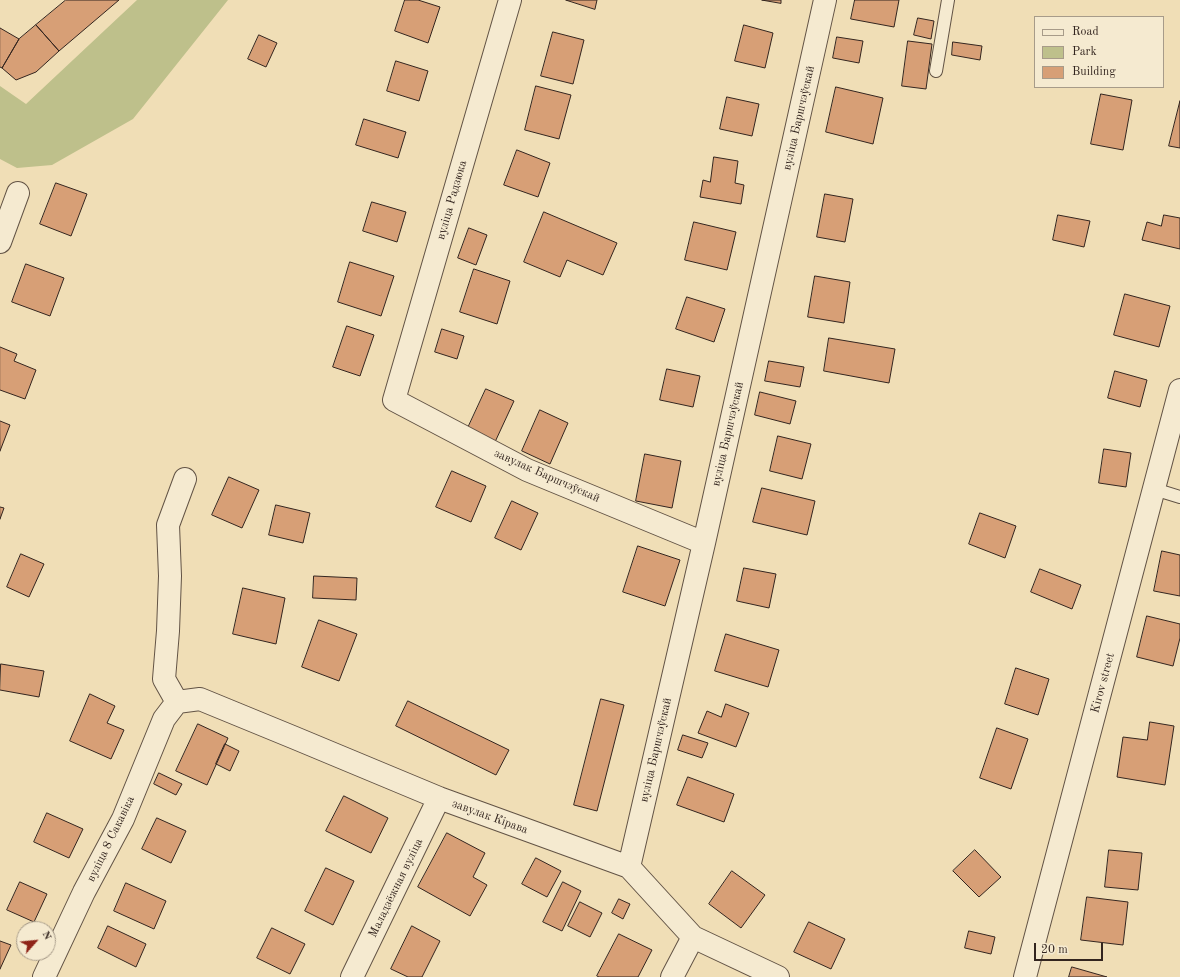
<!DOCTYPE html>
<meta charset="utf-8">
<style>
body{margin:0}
#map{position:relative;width:1180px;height:977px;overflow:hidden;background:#f0deb6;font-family:"Old Standard TT",serif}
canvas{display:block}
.legend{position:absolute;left:1034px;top:16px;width:130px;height:72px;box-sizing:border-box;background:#f5ead0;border:1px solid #a79b89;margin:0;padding:5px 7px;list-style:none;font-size:12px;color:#33251f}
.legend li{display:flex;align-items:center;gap:8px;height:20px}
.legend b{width:20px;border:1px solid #a79b89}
.north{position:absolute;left:16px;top:921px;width:40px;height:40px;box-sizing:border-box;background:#f5ead0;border:1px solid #a79b89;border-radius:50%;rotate:63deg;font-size:11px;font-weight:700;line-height:16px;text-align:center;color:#33251f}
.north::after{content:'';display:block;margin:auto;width:14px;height:18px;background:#8f2418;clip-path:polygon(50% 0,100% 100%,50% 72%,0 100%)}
.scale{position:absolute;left:1034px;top:943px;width:69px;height:18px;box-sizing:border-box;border:2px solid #33251f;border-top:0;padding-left:5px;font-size:12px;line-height:14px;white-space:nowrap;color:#33251f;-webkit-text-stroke:3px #f5ead0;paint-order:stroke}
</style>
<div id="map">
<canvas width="1180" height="977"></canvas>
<ul class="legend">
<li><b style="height:5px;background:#f5ead0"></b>Road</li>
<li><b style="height:11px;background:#bec08b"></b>Park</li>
<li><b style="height:11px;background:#d79f76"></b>Building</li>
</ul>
<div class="north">N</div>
<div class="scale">20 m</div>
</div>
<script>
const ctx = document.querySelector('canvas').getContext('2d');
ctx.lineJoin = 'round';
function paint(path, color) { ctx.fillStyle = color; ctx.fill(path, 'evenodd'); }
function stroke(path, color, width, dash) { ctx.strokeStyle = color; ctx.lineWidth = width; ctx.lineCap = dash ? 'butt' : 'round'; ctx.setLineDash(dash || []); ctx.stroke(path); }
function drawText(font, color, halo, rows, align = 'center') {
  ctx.font = font + ' "Old Standard TT",serif'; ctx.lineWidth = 3; ctx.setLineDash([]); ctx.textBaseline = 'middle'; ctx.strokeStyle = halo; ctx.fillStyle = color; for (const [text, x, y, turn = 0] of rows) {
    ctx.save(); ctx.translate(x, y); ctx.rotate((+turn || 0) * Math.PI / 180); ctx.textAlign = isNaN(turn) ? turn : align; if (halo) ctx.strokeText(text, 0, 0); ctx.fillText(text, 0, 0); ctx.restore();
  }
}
paint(new Path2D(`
 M 137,0 L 228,0 L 133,119 L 52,165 L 17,168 L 0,159 L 0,86 L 26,104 Z`), '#bec08b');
const building = new Path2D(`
 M 66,0 L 119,0 L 59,51 L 36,25 Z
 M 405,0 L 418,0 L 440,7 L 428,43 L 395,31 Z
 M 566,0 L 597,0 L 595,9 Z
 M 762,0 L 781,0 L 781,3 Z
 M 855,0 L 899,0 L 894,27 L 851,19 Z
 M 918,18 L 934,21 L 931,39 L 914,35 Z
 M 36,25 L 59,51 L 36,72 L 16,80 L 2,68 L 19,39 Z
 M 744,25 L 773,33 L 765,68 L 735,61 Z
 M 0,28 L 19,39 L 2,68 L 0,67 Z
 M 553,32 L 584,40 L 573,84 L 541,76 Z
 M 259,35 L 277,43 L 266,67 L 248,59 Z
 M 837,37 L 863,41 L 859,63 L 833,58 Z
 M 908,41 L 932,44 L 926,89 L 902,86 Z
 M 953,42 L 982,46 L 980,60 L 952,55 Z
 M 396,61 L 428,71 L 419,101 L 387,91 Z
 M 536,86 L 571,95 L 559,139 L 525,130 Z
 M 836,87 L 883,98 L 873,144 L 826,132 Z
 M 1101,94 L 1132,100 L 1123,150 L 1091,144 Z
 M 727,97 L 759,104 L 752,136 L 720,129 Z
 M 1180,101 L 1180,148 L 1169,146 Z
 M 364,119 L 406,132 L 398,158 L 356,145 Z
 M 517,150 L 550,163 L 538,197 L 504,185 Z
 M 714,157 L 738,161 L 735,183 L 744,185 L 741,204 L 700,197 L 703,180 L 710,182 Z
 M 56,183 L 87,194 L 71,236 L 40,224 Z
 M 825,194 L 853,199 L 845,242 L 817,237 Z
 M 372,202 L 406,212 L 397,242 L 363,231 Z
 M 544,212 L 617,243 L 603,275 L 567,260 L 560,277 L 524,262 Z
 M 1058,215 L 1090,221 L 1084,247 L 1053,240 Z
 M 1164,215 L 1180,218 L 1180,249 L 1142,240 L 1147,222 L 1161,226 Z
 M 694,222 L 736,232 L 727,270 L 685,260 Z
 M 469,228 L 487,235 L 476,265 L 458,258 Z
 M 350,262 L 394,276 L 381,316 L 338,302 Z
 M 26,264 L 64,278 L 50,316 L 12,302 Z
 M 474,269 L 510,281 L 497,324 L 460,312 Z
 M 815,276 L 850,282 L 844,323 L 808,317 Z
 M 1125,294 L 1170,306 L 1159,347 L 1114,335 Z
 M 687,297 L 725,309 L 714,342 L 676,329 Z
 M 347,326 L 374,335 L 360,376 L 333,367 Z
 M 442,329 L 464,336 L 457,359 L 435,352 Z
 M 829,338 L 895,349 L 889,383 L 824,371 Z
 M 0,347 L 17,354 L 14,361 L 36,370 L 25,399 L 0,390 Z
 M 769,361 L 804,367 L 800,387 L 765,381 Z
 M 667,369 L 700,376 L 693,407 L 660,400 Z
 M 1115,371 L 1147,380 L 1140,407 L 1108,398 Z
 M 486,389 L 514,401 L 495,442 L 467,430 Z
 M 760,392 L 796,401 L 790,424 L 755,415 Z
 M 540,410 L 568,423 L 550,464 L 522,451 Z
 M 0,421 L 10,425 L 0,451 Z
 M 778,436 L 811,444 L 802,479 L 770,471 Z
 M 1104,449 L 1131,453 L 1126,487 L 1099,483 Z
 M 645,454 L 681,461 L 672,508 L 636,501 Z
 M 452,471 L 486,486 L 471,522 L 436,507 Z
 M 229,477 L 259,490 L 242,528 L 212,515 Z
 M 762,488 L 815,501 L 807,535 L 753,522 Z
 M 512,501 L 538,513 L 521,550 L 495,538 Z
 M 276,505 L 310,513 L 303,543 L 269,535 Z
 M 0,507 L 4,508 L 0,519 Z
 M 980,513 L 1016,526 L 1005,558 L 969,544 Z
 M 638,546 L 680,560 L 665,606 L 623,592 Z
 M 1162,551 L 1180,555 L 1180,596 L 1154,591 Z
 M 21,554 L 44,564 L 29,597 L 7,587 Z
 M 744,568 L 776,574 L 769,608 L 737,601 Z
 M 1040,569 L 1081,585 L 1072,609 L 1031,592 Z
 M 314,576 L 357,578 L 356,600 L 313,598 Z
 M 243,588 L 285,598 L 276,644 L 233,634 Z
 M 1147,616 L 1180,624 L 1180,638 L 1173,666 L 1137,657 Z
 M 319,620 L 357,634 L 339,681 L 302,667 Z
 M 726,634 L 779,650 L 768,687 L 715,671 Z
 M 1,664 L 44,671 L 39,697 L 0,690 Z
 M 1016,668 L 1049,679 L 1038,715 L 1005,704 Z
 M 90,694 L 115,706 L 107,723 L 124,730 L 111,759 L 70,741 Z
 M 601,699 L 624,705 L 597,811 L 574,805 Z
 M 408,701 L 509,750 L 496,775 L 396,726 Z
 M 726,704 L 749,713 L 736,747 L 698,733 L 707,711 L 721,717 Z
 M 1150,722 L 1174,726 L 1165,785 L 1117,777 L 1123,737 L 1147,740 Z
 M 198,724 L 228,738 L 207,785 L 176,771 Z
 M 997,728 L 1028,739 L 1011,789 L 980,778 Z
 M 683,735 L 708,743 L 702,758 L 678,750 Z
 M 225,744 L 239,751 L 230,771 L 216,764 Z
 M 159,773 L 182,784 L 176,795 L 154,784 Z
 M 688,777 L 734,794 L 724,822 L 677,805 Z
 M 344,796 L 388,818 L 371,853 L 326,831 Z
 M 47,813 L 83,829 L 69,858 L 34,842 Z
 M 157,818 L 186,831 L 171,863 L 142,849 Z
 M 447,833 L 485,853 L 473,877 L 487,885 L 470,916 L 418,887 Z
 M 975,850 L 1001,877 L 979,897 L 953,871 Z
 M 1109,850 L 1142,853 L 1138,890 L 1105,887 Z
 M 536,858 L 561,871 L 547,897 L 522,884 Z
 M 326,868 L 354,881 L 333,925 L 305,911 Z
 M 732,871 L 765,895 L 741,928 L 709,904 Z
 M 20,882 L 47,894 L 34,922 L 7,910 Z
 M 563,882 L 581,891 L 562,931 L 543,922 Z
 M 126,883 L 166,901 L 154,929 L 114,911 Z
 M 1087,897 L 1128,902 L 1123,945 L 1081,940 Z
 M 619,899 L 630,904 L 623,919 L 612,913 Z
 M 580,902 L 602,913 L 590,937 L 568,926 Z
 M 809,922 L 845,939 L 831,969 L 794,952 Z
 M 108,926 L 146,944 L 136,967 L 98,948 Z
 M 412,926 L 440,941 L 422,977 L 408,977 L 391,969 Z
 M 272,928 L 305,944 L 290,974 L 257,958 Z
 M 969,931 L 995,937 L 991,954 L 965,948 Z
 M 619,934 L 652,950 L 638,977 L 599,977 L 597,976 Z
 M 0,941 L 11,945 L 0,969 Z
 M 1072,967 L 1107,977 L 1069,977 Z`);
paint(building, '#d79f76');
stroke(building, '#33251f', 1);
const service = new Path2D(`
 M 936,71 L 948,0
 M 1154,489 L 1180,497`);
const minor = new Path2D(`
 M 510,0 L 394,400 L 527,470 L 704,543
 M 0,242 L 18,193
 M 177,702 L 200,699 L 295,738 L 439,798 L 629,867 L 693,937 L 778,977
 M 177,702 L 164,679 L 168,631 L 170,576 L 168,525 L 185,479
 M 629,867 L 704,543 L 825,0
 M 44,977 L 84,892 L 123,819 L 164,719 L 177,702
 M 352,977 L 439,798
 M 672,977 L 693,937
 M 1025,977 L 1180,390`);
stroke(service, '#625345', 14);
stroke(minor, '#625345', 24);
stroke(service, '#f5ead0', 12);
stroke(minor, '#f5ead0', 22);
drawText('12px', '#33251f', '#f5ead0', [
 ["вуліца Баршчэўскай",799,118,-77],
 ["вуліца Радзюка",452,200,-74],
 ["вуліца Баршчэўскай",728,434,-77],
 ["завулак Баршчэўскай",547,476,24],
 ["Kirov street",1103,683,-75],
 ["вуліца Баршчэўскай",656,750,-77],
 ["завулак Кірава",490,817,20],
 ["вуліца 8 Сакавіка",111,839,-64],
 ["Маладзёжная вуліца",396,888,-64]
]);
</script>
